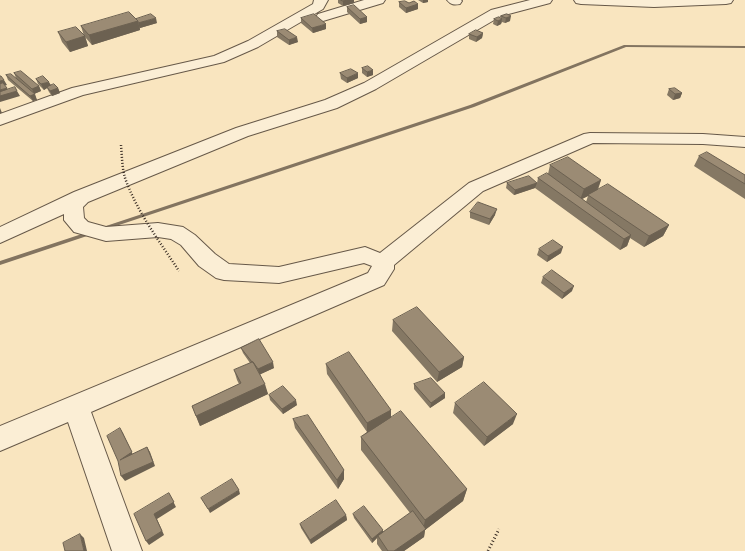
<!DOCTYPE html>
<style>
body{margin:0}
canvas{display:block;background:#f9e5bf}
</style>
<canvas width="745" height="551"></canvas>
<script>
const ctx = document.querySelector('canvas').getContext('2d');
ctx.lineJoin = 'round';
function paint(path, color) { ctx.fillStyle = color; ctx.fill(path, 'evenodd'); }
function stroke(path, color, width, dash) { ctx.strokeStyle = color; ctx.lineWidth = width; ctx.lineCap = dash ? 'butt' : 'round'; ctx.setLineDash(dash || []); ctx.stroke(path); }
paint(new Path2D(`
 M 624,45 L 745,46 L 745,48 L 626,47 L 474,107 L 104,230 L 100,230 L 99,229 L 100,228 L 470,105 Z
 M 91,231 L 93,232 L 94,233 L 93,234 L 0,265 L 0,261 Z`), '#837460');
const street = new Path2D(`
 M 314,0 L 328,0 L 323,9 L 258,47 L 224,62 L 83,95 L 0,125 L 0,114 L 72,88 L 214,56 L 248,41 L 313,4 Z
 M 364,0 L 385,0 L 383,3 L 323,21 L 318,20 L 316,17 L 318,14 Z
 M 447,0 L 461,0 L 462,1 L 460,4 C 454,5 451,5 447,0 Z
 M 530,0 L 552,0 L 550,3 L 501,16 L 376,89 L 337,108 L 248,136 L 88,202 L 83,207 L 84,218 L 88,222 L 106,227 L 158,223 L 183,227 L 195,235 L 215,254 L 229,264 L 279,267 L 365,247 L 380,253 L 469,183 L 584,134 L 590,133 L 703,134 L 745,137 L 745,147 L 703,144 L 593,143 L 483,191 L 394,265 L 394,269 L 384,285 L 91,412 L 142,551 L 112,551 L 68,422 L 0,451 L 0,426 L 368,273 L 372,266 L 364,263 L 279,283 L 224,280 L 216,278 L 199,266 L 181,245 L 171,239 L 158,237 L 106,241 L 74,232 L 64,220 L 64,214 L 0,243 L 0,227 L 74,192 L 236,128 L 325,100 L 364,83 L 491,10 Z
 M 574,0 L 733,0 L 731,3 L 726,4 L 654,7 L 581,4 L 576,3 Z`);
stroke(street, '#675949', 2);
stroke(new Path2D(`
 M 488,551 L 499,529`), '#362a22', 3, [1, 2.5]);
paint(street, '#fbeed5');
stroke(new Path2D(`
 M 121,145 C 122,156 122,168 125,178 C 137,212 160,242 179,271`), '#362a22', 2.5, [1, 2]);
paint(new Path2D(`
 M 338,0 L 354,0 L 354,3 L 343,6 L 338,3 Z
 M 418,0 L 428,0 L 428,2 L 423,3 Z
 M 399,2 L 418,4 L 418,9 L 406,13 L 399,7 Z
 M 347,7 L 367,17 L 367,22 L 360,24 L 347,12 Z
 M 507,14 L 510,21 L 505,23 L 502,22 L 501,24 L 497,26 L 493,24 L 494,19 L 501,18 L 501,16 Z
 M 301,18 L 326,29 L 313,33 L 301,23 Z
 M 136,19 L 157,23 L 140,28 L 140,30 L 92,45 L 85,37 L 88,46 L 70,52 L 62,42 L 58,32 L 84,36 L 81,26 Z
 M 277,31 L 298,42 L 289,45 L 277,37 Z
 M 483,33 L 482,38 L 476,42 L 469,39 L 469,34 Z
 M 362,68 L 373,75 L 367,77 L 362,73 Z
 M 14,73 L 39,86 L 41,91 L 34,94 L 37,100 L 33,101 L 8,80 L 6,75 L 16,78 Z
 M 340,73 L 358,78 L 347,83 L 341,79 Z
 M 36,79 L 58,88 L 60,93 L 52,96 L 49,92 L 47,88 L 44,90 L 38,84 Z
 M 669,89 L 682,93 L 680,98 L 673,100 L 667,95 Z
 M 699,156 L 745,175 L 745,199 L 694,166 Z
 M 550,165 L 601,180 L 598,190 L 669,225 L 663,236 L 644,247 L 630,238 L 627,246 L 620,250 L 535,188 L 514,195 L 506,188 L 507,183 L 537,183 L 538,178 L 548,174 ZM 588,196 L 586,202 L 582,199 Z
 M 470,212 L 495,215 L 489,225 L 470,218 Z
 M 539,249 L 561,253 L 547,262 L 537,255 Z
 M 543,277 L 572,291 L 562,299 L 541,283 Z
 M 393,320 L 464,357 L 462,367 L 437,382 L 392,331 Z
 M 241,348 L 274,368 L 260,374 L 268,394 L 200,426 L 192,406 L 239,384 L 237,380 L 234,370 L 250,363 L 243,353 Z
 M 326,364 L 391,410 L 391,417 L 467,489 L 463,501 L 425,530 L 424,537 L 404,551 L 382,551 L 377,544 L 377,538 L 372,543 L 354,518 L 353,514 L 383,532 L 410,513 L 361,450 L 361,437 L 367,432 L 327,374 Z
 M 414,384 L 445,393 L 445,398 L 430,408 L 414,389 Z
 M 269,395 L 297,405 L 283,414 L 270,400 Z
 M 455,403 L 513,424 L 484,446 L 453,413 Z
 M 293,419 L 344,470 L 344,479 L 338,489 L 295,428 Z
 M 346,515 L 347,520 L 311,544 L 301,528 L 300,524 Z`), '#857864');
paint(new Path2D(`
 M 348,0 L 354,0 L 354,3 L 343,6 L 343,1 Z
 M 423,0 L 428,0 L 428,2 L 423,3 Z
 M 418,4 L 418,9 L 406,13 L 406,8 Z
 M 511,16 L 510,21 L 505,23 L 506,18 Z
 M 367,17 L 367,22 L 360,24 L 360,19 Z
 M 156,18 L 157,23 L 140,28 L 138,23 Z
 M 502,19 L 501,24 L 497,26 L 498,21 Z
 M 138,21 L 140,30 L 92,45 L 89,35 Z
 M 326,24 L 326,29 L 313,33 L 312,28 Z
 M 483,33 L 482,38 L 476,42 L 477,37 Z
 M 85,36 L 88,46 L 70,52 L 66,42 Z
 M 297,37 L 298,42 L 289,45 L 289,40 Z
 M 373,70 L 373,75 L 367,77 L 367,72 Z
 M 358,73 L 358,78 L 347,83 L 347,78 Z
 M 4,80 L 7,85 L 0,87 L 0,81 Z
 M 49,82 L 52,87 L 47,87 L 47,88 L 44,90 L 41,84 Z
 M 39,86 L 41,91 L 34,94 L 32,89 Z
 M 7,88 L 9,93 L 17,91 L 20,96 L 0,102 L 0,90 Z
 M 58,88 L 60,93 L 52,96 L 50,91 Z
 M 682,93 L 680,98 L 673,100 L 675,94 Z
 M 35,94 L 37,100 L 33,101 L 30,96 Z
 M 0,108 L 2,113 L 0,113 Z
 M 601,180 L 597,190 L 588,195 L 588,196 L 580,200 L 584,189 Z
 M 537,183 L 535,188 L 514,195 L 515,190 Z
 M 497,209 L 495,215 L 489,225 L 490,219 Z
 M 669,225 L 663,236 L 644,247 L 649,236 Z
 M 631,235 L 627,246 L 620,250 L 624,239 Z
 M 563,247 L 561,253 L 547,262 L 548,256 Z
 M 574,286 L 572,291 L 562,299 L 564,293 Z
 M 464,357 L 462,367 L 437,382 L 439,372 Z
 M 273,362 L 274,368 L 259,375 L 258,369 Z
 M 265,384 L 268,394 L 200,426 L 196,416 Z
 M 445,393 L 445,398 L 430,408 L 431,403 Z
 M 296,400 L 297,405 L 283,414 L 282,409 Z
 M 391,410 L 391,420 L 367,433 L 367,423 Z
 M 517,414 L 513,424 L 484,446 L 487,437 Z
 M 120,428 L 123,433 L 134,457 L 123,464 Z
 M 147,447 L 150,452 L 155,466 L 125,481 L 121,476 Z
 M 344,470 L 344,479 L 338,489 L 337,480 Z
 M 467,489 L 463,501 L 425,530 L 424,537 L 404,551 L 394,551 L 423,530 L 425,520 Z
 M 239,490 L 240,494 L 210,513 L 208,509 Z
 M 169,493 L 176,507 L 157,519 L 164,535 L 149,545 L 146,541 L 154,514 Z
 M 346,515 L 347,520 L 311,544 L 310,540 Z
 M 383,530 L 383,534 L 378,536 L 377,538 L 372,543 L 372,539 Z
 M 80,534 L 84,538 L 87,551 L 84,551 Z`), '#6c6151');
const building = new Path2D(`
 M 341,0 L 348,0 L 343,1 Z
 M 405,1 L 409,3 L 414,1 L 418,4 L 406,8 L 399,2 Z
 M 354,5 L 367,17 L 360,19 L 347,7 Z
 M 129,12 L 138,21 L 89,35 L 81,26 Z
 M 151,14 L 156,18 L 138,23 L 138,21 L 136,19 Z
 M 314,14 L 326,24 L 312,28 L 301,18 Z
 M 507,14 L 511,16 L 506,18 L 501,16 Z
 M 499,17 L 502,19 L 498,21 L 494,19 Z
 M 76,27 L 85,36 L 66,42 L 58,32 Z
 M 285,29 L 297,37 L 289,40 L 277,31 Z
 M 476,30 L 483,33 L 477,37 L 469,34 Z
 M 368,66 L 373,70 L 367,72 L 362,68 Z
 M 351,69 L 358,73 L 347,78 L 340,73 Z
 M 21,71 L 39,86 L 32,89 L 14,73 Z
 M 11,74 L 35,94 L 30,96 L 6,75 Z
 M 0,76 L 1,76 L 4,80 L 0,81 Z
 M 43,76 L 49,82 L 41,84 L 36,79 Z
 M 3,83 L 7,88 L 0,90 L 0,84 Z
 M 54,84 L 58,88 L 50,91 L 47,87 Z
 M 15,87 L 17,91 L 0,96 L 0,92 Z
 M 675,88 L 682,93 L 675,94 L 669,89 Z
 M 707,152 L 745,175 L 745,184 L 699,156 Z
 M 568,157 L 601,180 L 584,189 L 550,165 Z
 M 547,173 L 631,235 L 624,239 L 538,178 Z
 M 529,176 L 537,183 L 515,190 L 507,183 Z
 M 608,184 L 669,225 L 649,236 L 588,195 Z
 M 478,202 L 497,209 L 490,219 L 470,212 Z
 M 553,240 L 563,247 L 548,256 L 539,249 Z
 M 552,270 L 574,286 L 564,293 L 543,277 Z
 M 417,307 L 464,357 L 439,372 L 393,320 Z
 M 259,339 L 273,362 L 258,369 L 253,362 L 252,362 L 241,348 Z
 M 349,352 L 391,410 L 367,423 L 326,364 Z
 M 253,362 L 265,384 L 196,416 L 192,406 L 241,383 L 234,370 Z
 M 431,378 L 445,393 L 431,403 L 414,384 Z
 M 484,382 L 517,414 L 487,437 L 455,403 Z
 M 283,386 L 296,400 L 282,409 L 269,395 Z
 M 401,411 L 467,489 L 425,520 L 361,437 Z
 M 308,415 L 344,470 L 337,480 L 293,419 Z
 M 120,428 L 132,452 L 120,460 L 147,447 L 153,462 L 121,476 L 118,461 L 107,436 Z
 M 232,479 L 239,490 L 208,509 L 201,498 Z
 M 169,493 L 174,502 L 154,514 L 162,531 L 146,541 L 134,514 Z
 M 336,500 L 346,515 L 310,540 L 300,524 Z
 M 364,506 L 383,530 L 372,539 L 353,514 Z
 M 413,511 L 426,529 L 394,551 L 388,551 L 378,536 Z
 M 80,534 L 84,551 L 65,551 L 63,543 Z`);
paint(building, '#9b8b74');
stroke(building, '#6c6151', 1);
</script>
